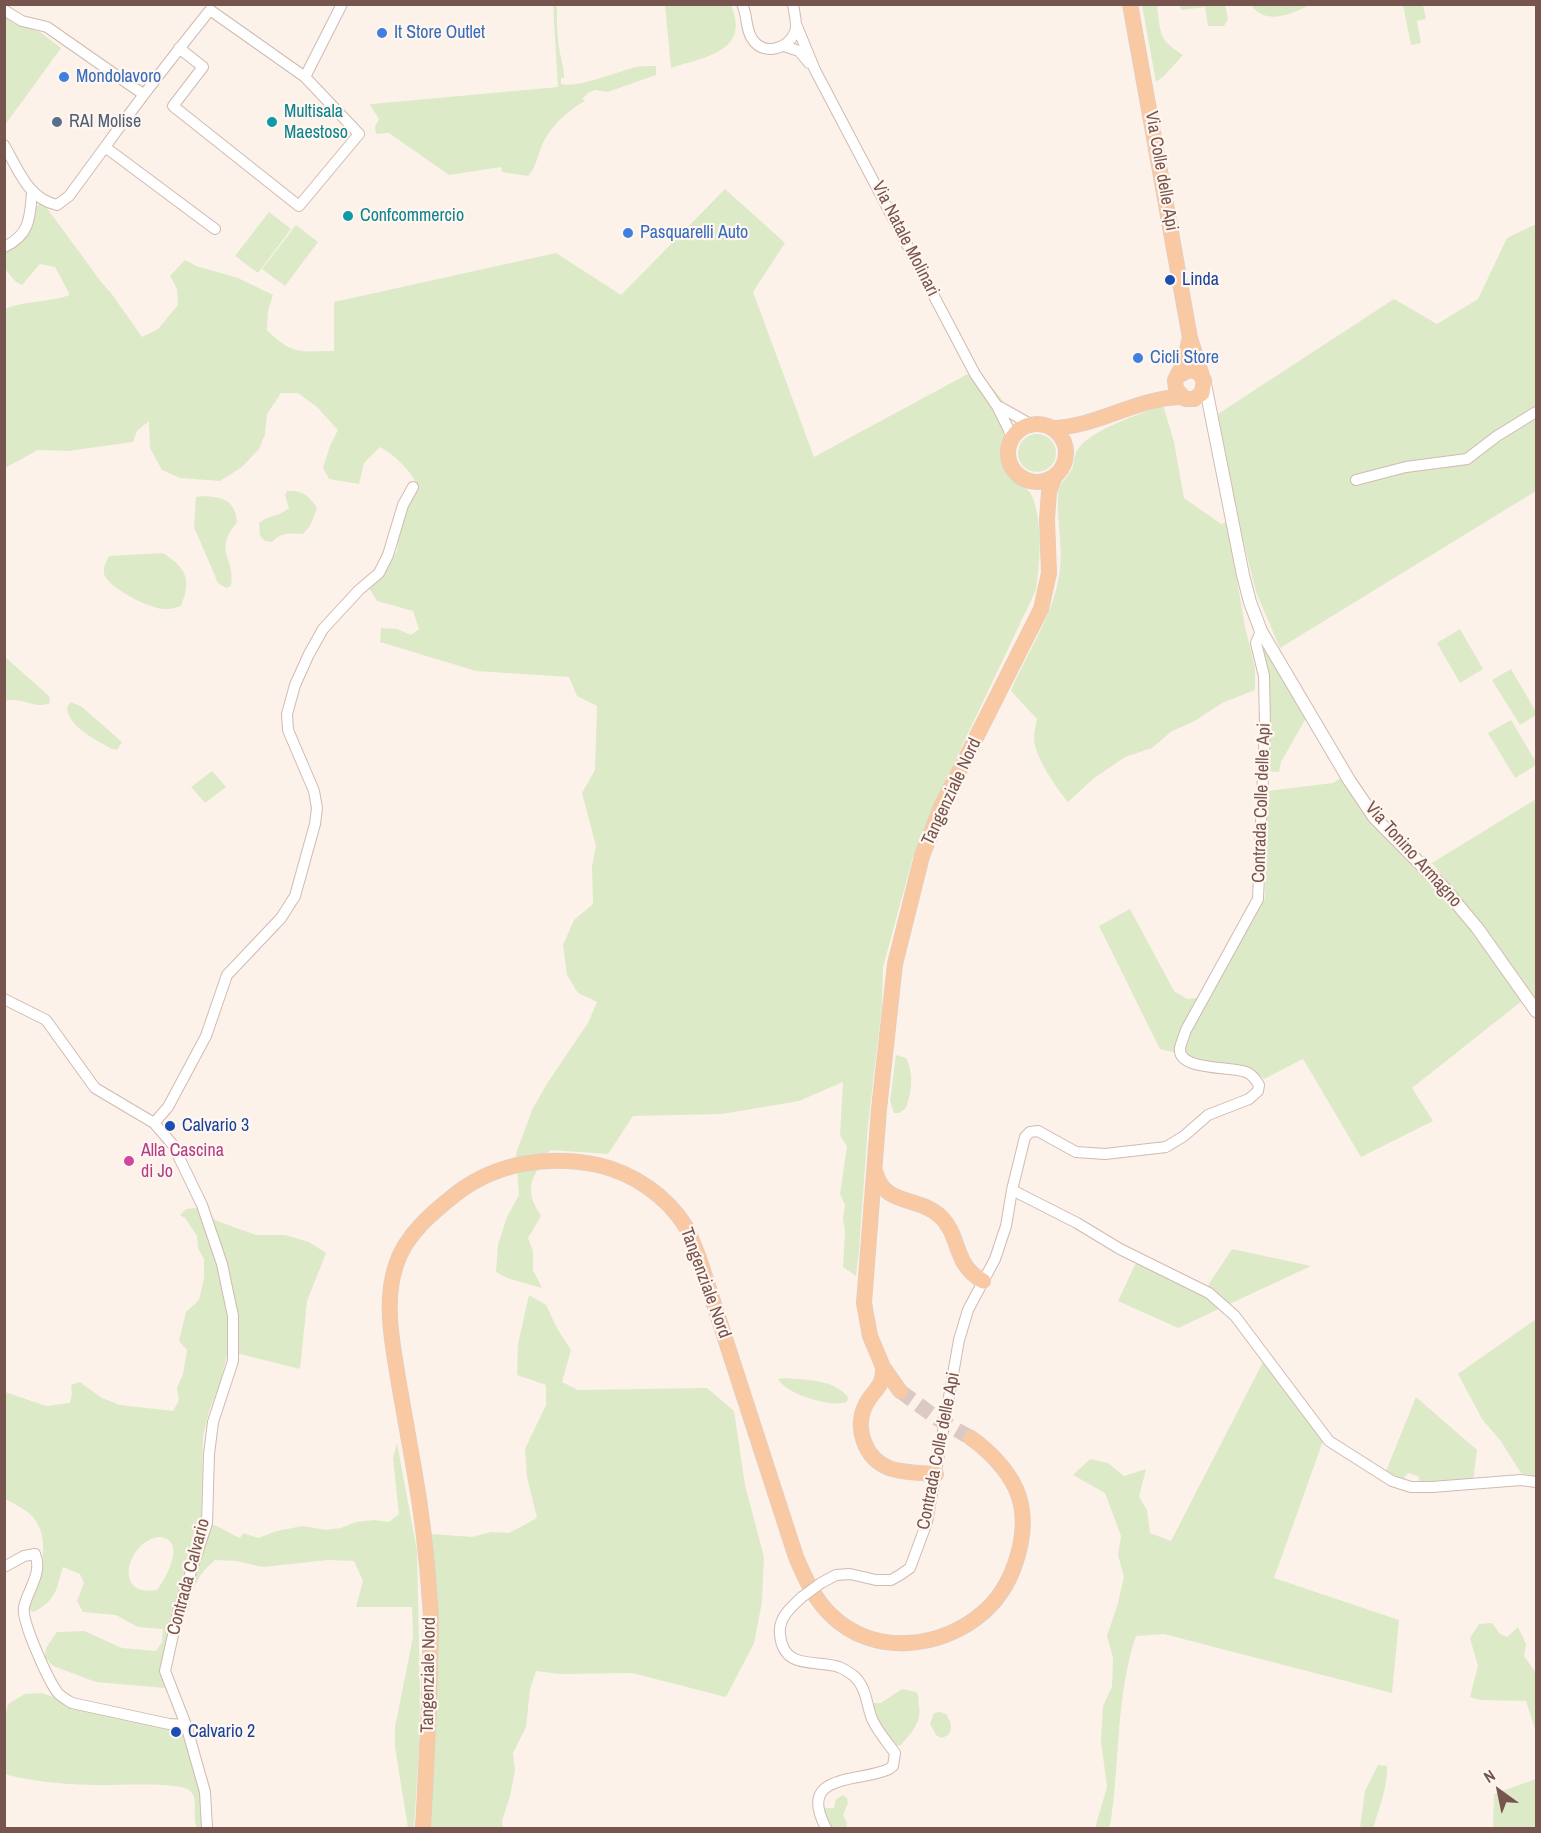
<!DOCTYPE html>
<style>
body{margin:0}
#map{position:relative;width:1541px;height:1833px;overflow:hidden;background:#fcf2ea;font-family:"Archivo Narrow",sans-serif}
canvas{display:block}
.frame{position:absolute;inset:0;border:6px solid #77544d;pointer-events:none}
.north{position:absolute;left:1469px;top:1761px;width:60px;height:60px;-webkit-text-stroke:4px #fff6f0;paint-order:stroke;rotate:327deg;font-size:16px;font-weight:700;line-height:24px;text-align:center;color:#77544d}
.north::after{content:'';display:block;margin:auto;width:21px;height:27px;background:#77544d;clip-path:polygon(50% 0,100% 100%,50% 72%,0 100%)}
</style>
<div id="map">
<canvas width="1541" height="1833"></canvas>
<div class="frame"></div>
<div class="north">N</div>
</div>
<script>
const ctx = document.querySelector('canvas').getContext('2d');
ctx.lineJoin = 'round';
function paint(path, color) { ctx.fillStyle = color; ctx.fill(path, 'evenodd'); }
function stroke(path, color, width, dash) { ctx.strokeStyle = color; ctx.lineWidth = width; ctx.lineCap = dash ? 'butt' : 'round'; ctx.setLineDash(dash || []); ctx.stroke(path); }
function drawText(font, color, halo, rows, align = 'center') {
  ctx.font = font + ' "Archivo Narrow",sans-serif'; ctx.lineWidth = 4.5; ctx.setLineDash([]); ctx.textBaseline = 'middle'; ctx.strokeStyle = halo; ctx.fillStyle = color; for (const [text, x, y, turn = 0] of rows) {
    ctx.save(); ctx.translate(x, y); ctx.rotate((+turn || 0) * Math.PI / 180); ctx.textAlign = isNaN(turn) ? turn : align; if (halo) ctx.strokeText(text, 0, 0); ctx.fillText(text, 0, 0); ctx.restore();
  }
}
paint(new Path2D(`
 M 553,5 L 557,7 C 557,18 557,29 558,40 C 559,54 564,64 564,78 L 561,78 L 561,84 C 578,88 615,73 632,68 C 639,66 648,66 656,66 L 656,75 L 608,92 L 595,90 L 588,93 L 582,99 L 585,101 C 568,110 553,124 544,141 C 538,152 537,167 528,176 L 502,172 L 501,167 L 449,175 L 392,135 L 389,133 L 376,134 L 375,127 L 379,119 L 370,105 L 372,104 L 558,87 Z
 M 665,5 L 731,5 C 751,52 704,57 671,68 Z
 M 1142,5 L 1167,5 L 1157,7 C 1161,34 1158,39 1183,55 L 1164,76 L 1156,82 Z
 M 1180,5 L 1225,5 L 1228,19 L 1224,26 L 1208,26 L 1205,7 L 1181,10 Z
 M 1251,5 L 1310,5 C 1291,14 1266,26 1251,5 Z
 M 1403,5 L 1423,5 L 1426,19 L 1417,21 L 1421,43 L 1411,45 Z
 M 5,16 L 14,24 L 40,32 L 61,48 L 5,125 Z
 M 725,189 L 785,243 L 753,292 L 814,457 L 977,369 L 1003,401 C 1002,407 999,414 999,419 C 1000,425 1004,431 1004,437 C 1006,454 998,458 1010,476 C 1017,485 1028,486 1033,498 C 1043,528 1040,560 1036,590 L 944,784 L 913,857 L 883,967 L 882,1006 L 868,1125 L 859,1251 L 856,1276 L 843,1267 L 845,1231 L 843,1219 L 845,1205 L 840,1194 L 847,1146 L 840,1136 L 843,1082 L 799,1101 L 722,1114 L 633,1116 L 608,1154 L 550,1150 C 533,1177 522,1187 541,1216 L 528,1238 L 533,1251 L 533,1270 L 542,1288 L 507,1278 L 496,1272 L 498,1245 L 507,1217 L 519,1195 L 516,1154 L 532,1110 L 548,1082 L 588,1023 L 597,1002 L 578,993 L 567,975 L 563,945 L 574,920 L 593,904 L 592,866 L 596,846 L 582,793 L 595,770 L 597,706 L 577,696 L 569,677 L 476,671 L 380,642 L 381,628 L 397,629 L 411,635 L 419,629 L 413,611 L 377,601 L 369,588 L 384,574 L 397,551 L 401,520 L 417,484 C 408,468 396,456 380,447 L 364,463 L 359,484 L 329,479 L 323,468 L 330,446 L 338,430 L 317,407 L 298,393 L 281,393 L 267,414 L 265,434 L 259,449 L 242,467 L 220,481 L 180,478 L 162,470 L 150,448 L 149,421 L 137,431 L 133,442 L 68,451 L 38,450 L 5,468 L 5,309 C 25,300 49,303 70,295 L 55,267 L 40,264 L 22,285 L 16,282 L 5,269 L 5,251 C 19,239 36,229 36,207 L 41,203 L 46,207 L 102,283 L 111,293 L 142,337 L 158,329 L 178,305 L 177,289 L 170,276 L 185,260 L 196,266 L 238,278 L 273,295 L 268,311 L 267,330 C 293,356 300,351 334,351 L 334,302 L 556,253 L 621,295 Z
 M 269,212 L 291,229 L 258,273 L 235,256 Z
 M 1536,224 L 1536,491 L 1280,648 L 1256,592 L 1238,520 L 1218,414 L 1394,299 L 1437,324 L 1478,299 L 1507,238 Z
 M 296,225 L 318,242 L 285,286 L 262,269 Z
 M 1163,405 L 1174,442 L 1184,498 L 1221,524 L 1227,522 L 1245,627 L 1255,667 L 1255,690 L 1222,703 L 1193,722 L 1172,731 L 1152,748 L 1125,757 L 1093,779 L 1068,802 C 1057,789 1034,756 1034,738 C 1034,732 1036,725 1037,719 L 1011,691 C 1027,652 1052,618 1059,576 C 1064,548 1056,520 1058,493 C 1060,483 1067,477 1072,469 C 1074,463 1074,456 1077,451 C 1088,430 1141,414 1163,405 Z
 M1018 453a19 19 0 1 1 38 0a19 19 0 1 1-38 0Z
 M 287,491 C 302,490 309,495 317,508 L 310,526 L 303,534 C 290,533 281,532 272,542 L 265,541 L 260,536 L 259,523 C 270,514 281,516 289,508 L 285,495 Z
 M 204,496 C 223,497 235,500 237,522 C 212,554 236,555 231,586 L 226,588 L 218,583 L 194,527 L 196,497 Z
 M 163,553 C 186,568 192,579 181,606 C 177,607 172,609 167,609 C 153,611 108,588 104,574 C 103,567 106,562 109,556 Z
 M 1460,629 L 1483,669 L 1460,683 L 1437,643 Z
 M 1263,648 L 1266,648 L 1306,718 L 1281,762 L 1279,772 L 1268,771 L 1269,674 Z
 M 5,657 L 49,696 L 50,703 C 35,710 22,696 5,701 Z
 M 1511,669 L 1536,712 L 1536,715 L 1520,725 L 1492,680 Z
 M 71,702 L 82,707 L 122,742 L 117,750 L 112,749 C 96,740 68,727 67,707 Z
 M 1511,720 L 1536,762 L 1536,765 L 1515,778 L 1488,733 Z
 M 212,771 L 226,787 L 205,803 L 191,787 Z
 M 1341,778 L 1445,896 L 1478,937 L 1523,1000 L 1412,1088 L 1433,1121 L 1361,1157 L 1303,1059 L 1264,1079 L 1247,1066 L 1211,1062 L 1160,1049 L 1099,926 L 1130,909 L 1174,991 L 1187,999 L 1198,998 L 1205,1004 L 1265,898 L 1267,791 L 1333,783 Z
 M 1536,799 L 1536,1000 L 1484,926 L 1432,863 Z
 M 896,1055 L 906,1058 C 914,1074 912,1091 906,1108 L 899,1113 L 894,1113 L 890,1101 Z
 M 197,1208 L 217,1221 L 256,1235 L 285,1235 L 309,1242 L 326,1253 L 307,1301 L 300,1369 L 228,1351 L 220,1384 L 209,1411 L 203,1436 L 201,1520 L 184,1577 L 165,1656 L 186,1734 L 203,1808 L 204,1828 L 197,1828 C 191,1817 200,1798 189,1790 C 178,1782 117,1785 101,1785 C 73,1785 31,1782 5,1774 L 4,1722 L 8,1704 L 25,1694 L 42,1693 L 53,1697 L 74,1698 L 177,1720 L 177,1715 L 165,1688 L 96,1682 L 53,1666 L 45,1657 L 46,1648 L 57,1632 L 84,1631 L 122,1648 L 156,1651 L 162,1642 L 163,1629 L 138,1627 L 116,1615 L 83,1612 L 77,1601 L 84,1583 L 80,1574 L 63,1567 C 56,1590 57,1599 34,1612 L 27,1610 C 37,1584 55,1541 32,1516 C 25,1509 13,1503 5,1499 L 5,1392 L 46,1406 L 70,1403 L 72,1393 L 71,1385 L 80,1382 L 102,1398 L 120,1405 L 173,1411 L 179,1400 L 177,1388 L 183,1374 L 187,1350 L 179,1341 L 186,1312 L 199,1300 L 204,1278 L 204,1259 L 198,1248 L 197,1236 L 185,1218 L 180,1215 L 186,1209 ZM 159,1537 C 187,1539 167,1577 157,1590 C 112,1598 127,1541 159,1537 Z
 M 1232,1249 L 1311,1266 L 1178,1328 L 1118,1301 L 1140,1254 L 1207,1287 Z
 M 529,1295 L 546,1305 L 558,1330 L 571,1350 L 562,1382 L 578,1390 L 707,1388 L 734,1411 L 745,1485 L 764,1557 L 762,1602 L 754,1643 L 726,1697 L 632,1673 L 560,1674 L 536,1671 L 530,1689 L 526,1727 L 513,1753 L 515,1771 L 510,1796 L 502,1821 L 503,1828 L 428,1828 L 431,1534 L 472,1537 L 491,1532 L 509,1533 L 537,1518 L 527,1477 L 525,1449 L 546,1405 L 546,1385 L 517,1375 L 518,1344 Z
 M 1536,1319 L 1536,1477 L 1521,1473 L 1500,1440 L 1482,1419 L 1458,1374 Z
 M 1264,1360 L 1323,1441 L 1274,1578 L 1399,1620 L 1392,1693 L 1164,1634 L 1136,1636 C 1116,1695 1120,1759 1111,1820 L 1109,1828 L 1095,1828 L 1107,1787 L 1101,1741 L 1103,1706 L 1112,1687 L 1113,1658 L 1107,1636 L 1118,1603 L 1124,1577 L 1118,1555 L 1121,1536 L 1105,1493 L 1073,1475 L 1090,1459 L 1108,1463 L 1124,1476 L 1146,1469 L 1139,1497 L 1147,1510 L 1150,1533 L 1171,1541 Z
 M 785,1378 C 806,1380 833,1379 848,1397 L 847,1402 C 830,1408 786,1394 778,1379 Z
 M 1416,1397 L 1477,1450 L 1473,1481 L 1420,1482 L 1418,1476 L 1408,1473 L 1403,1479 L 1386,1471 Z
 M 397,1443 L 417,1551 L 420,1691 L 419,1751 L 414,1828 L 408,1828 L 395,1747 L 395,1727 L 413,1637 L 412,1607 L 356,1607 L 363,1581 L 354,1561 L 328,1560 L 263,1567 L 236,1561 L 215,1560 C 199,1574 190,1588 189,1609 L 184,1613 L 211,1524 C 222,1527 229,1534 240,1538 L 243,1533 L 258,1538 L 277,1531 L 303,1526 L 326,1530 L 341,1528 L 356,1522 L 374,1520 L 389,1522 L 399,1514 L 393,1459 Z
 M 1492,1623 L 1500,1634 L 1507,1637 L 1518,1627 L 1526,1644 L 1524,1656 L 1536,1673 L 1536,1732 L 1526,1701 L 1480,1700 L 1470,1697 L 1478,1666 L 1470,1638 L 1479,1624 Z
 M 902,1689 L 916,1692 C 920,1697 918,1700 919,1706 C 922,1723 911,1733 901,1745 L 894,1746 L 880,1727 L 873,1703 L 881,1703 Z
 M 940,1712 L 946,1714 C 952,1723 955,1735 941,1738 L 936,1735 L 930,1724 L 934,1713 Z
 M 1378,1765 L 1387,1766 C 1388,1786 1379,1809 1373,1828 L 1360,1828 L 1365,1791 Z
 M 1536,1779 L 1536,1828 L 1493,1828 L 1494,1794 Z
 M 843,1795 L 847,1798 L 848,1803 L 843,1815 L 847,1823 L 846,1828 L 830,1828 L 823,1819 L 824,1808 L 834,1808 L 836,1799 Z`), '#dceac8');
stroke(new Path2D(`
 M 900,1391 L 938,1419 L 971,1438`), '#dbcac3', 15, [15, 8]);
const minor = new Path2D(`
 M 742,4 C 748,16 745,30 753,40 C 764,56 788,49 795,32 C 798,24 794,13 793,4
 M 4,10 L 22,21 L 47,27 L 143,94
 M 796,24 L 815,70 L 975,374 L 997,406 L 1008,428 L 1012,439
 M 784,46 L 799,51 L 809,63
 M 305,77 L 342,4
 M 4,145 C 19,170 27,198 57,205 L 69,196 L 105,147 L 215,229
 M 105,147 C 139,100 174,55 210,10 L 305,77 L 359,134 L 299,206 L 173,106 L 203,67 L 179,48
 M 4,247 C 30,235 30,218 32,192
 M 1000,407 L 1032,425
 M 1356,480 L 1406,467 L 1467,459 L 1497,436 L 1536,412
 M 4,999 L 46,1020 L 95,1088 L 154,1123 L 173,1145 L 202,1205 L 222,1264 L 233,1316 L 233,1361 L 213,1422 L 209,1454 L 207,1523 L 179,1608 L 165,1671 L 186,1725 L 205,1792 L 207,1828
 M 154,1123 L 168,1107 L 206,1036 L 227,975 L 281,918 L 295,896 L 315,824 L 317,808 L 314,791 L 288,730 L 287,714 L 295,685 L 309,654 L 323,629 L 359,590 L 379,573 L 388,555 L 403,505 L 413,487
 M 1012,1190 L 1077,1223 L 1120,1249 L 1209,1293 L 1235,1316 L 1329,1441 L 1392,1481 L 1411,1487 L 1432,1487 L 1521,1480 L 1536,1482
 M 4,1567 L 24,1556 L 35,1554 C 43,1573 28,1589 24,1607 C 21,1621 48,1679 57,1692 C 61,1697 67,1700 72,1703 L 169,1724 L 186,1725
 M 821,1583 L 836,1575 L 850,1574 L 876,1580 L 891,1580 L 900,1575 L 910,1568 L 927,1522 L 959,1340 L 968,1310 L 995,1259 L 1006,1226 L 1012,1190 L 1025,1137 L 1030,1132 L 1038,1131 L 1076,1152 L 1105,1154 L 1166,1147 L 1184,1136 L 1208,1115 L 1249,1099 L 1258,1091 L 1259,1085 C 1256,1080 1252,1074 1246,1072 C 1232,1066 1177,1071 1180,1048 C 1181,1043 1184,1036 1186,1030 L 1258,899 L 1265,725 L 1264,676 L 1256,643 L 1261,631
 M 802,1597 C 790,1608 778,1618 780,1635 C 784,1671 816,1659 839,1667 C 844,1669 850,1673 854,1676 C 867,1688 866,1704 872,1719 C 878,1732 887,1742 895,1753 L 893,1766 L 889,1769 C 859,1783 796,1772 826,1828`);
const tertiary = new Path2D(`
 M 1205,384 L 1243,575 L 1250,602 L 1261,631 L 1349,780 L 1374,817 L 1444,888 L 1478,929 L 1536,1011`);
const primary = new Path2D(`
 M 1130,4 L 1190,338 L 1202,376
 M 1178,376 L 1189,370 L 1198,372 L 1204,380 L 1202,393 L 1194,399 L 1185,399 L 1176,389 L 1175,380 L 1185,360 L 1189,341
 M1008 453a29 29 0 1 1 58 0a29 29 0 1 1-58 0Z
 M 1052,428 C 1097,427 1136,398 1181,397
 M 875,1171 C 884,1207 917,1195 940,1216 C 962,1237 952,1264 983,1281
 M 883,1367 C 884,1387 874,1389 866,1404 C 854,1427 864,1458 889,1468 C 903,1473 921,1473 936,1474
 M 900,1391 L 883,1367 L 870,1336 L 864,1303 L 879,1109 L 895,964 L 922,856 L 941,807 L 1041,609 L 1049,573 L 1047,519 L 1049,492 L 1055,476
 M 423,1828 C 426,1774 429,1720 430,1665 C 430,1645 432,1623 430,1603 C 427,1558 422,1513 414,1469 C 409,1441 404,1413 399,1384 C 393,1345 383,1304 396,1265 C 405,1235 433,1212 457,1193 C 498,1162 549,1155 598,1165 C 633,1173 667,1196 686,1227 C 691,1237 695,1248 699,1258 L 796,1557 C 805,1578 814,1599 831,1615 C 873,1657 943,1649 985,1611 C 1015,1584 1033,1527 1016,1489 C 1007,1469 988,1450 971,1438`);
stroke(minor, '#d1bab2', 12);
stroke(tertiary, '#d1bab2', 14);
stroke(primary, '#d9cfcd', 16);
stroke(minor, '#fff', 10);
stroke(tertiary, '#fff', 12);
stroke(primary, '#f9c9a4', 15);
const minorBridge = new Path2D(`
 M 802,1597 L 821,1583`);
stroke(minorBridge, '#d1bab2', 12, []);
stroke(minorBridge, '#fff', 10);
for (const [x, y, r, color] of [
 [382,33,6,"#3f7fe0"],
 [64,77,6,"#3f7fe0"],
 [57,122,6,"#5c6f8a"],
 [272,122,6,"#0f9aa8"],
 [348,216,6,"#0f9aa8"],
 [628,233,6,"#3f7fe0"],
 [1170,280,6,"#1a4fb4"],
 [1138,358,6,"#3f7fe0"],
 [170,1126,6,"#1a4fb4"],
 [129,1161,6,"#d1479c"],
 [176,1732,6,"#1a4fb4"]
]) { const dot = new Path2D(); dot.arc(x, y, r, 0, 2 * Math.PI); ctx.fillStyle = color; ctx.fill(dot); stroke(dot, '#fff6f0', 2); }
drawText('18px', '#366cbe', '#fff6f0', [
 ["It Store Outlet",394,33],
 ["Mondolavoro",76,77],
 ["Pasquarelli Auto",640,233],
 ["Cicli Store",1150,358]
], 'left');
drawText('18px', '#0d838f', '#fff6f0', [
 ["Multisala",284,112],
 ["Maestoso",284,133],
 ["Confcommercio",360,216]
], 'left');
drawText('18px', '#4e5e75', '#fff6f0', [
 ["RAI Molise",69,122]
], 'left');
drawText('18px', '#77544d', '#fff6f0', [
 ["Via Colle delle Api",1161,171,80],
 ["Via Natale Molinari",905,239,63],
 ["Tangenziale Nord",952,792,-65],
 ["Contrada Colle delle Api",1262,803,-88],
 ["Via Tonino Armagno",1413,855,48],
 ["Tangenziale Nord",705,1283,70],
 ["Contrada Colle delle Api",939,1451,-79],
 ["Contrada Calvario",189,1577,-75],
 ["Tangenziale Nord",429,1675,-89]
]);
drawText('18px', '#164399', '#fff6f0', [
 ["Linda",1182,280],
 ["Calvario 3",182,1126],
 ["Calvario 2",188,1732]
], 'left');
drawText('18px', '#b23c85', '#fff6f0', [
 ["Alla Cascina",141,1151],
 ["di Jo",141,1172]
], 'left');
</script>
